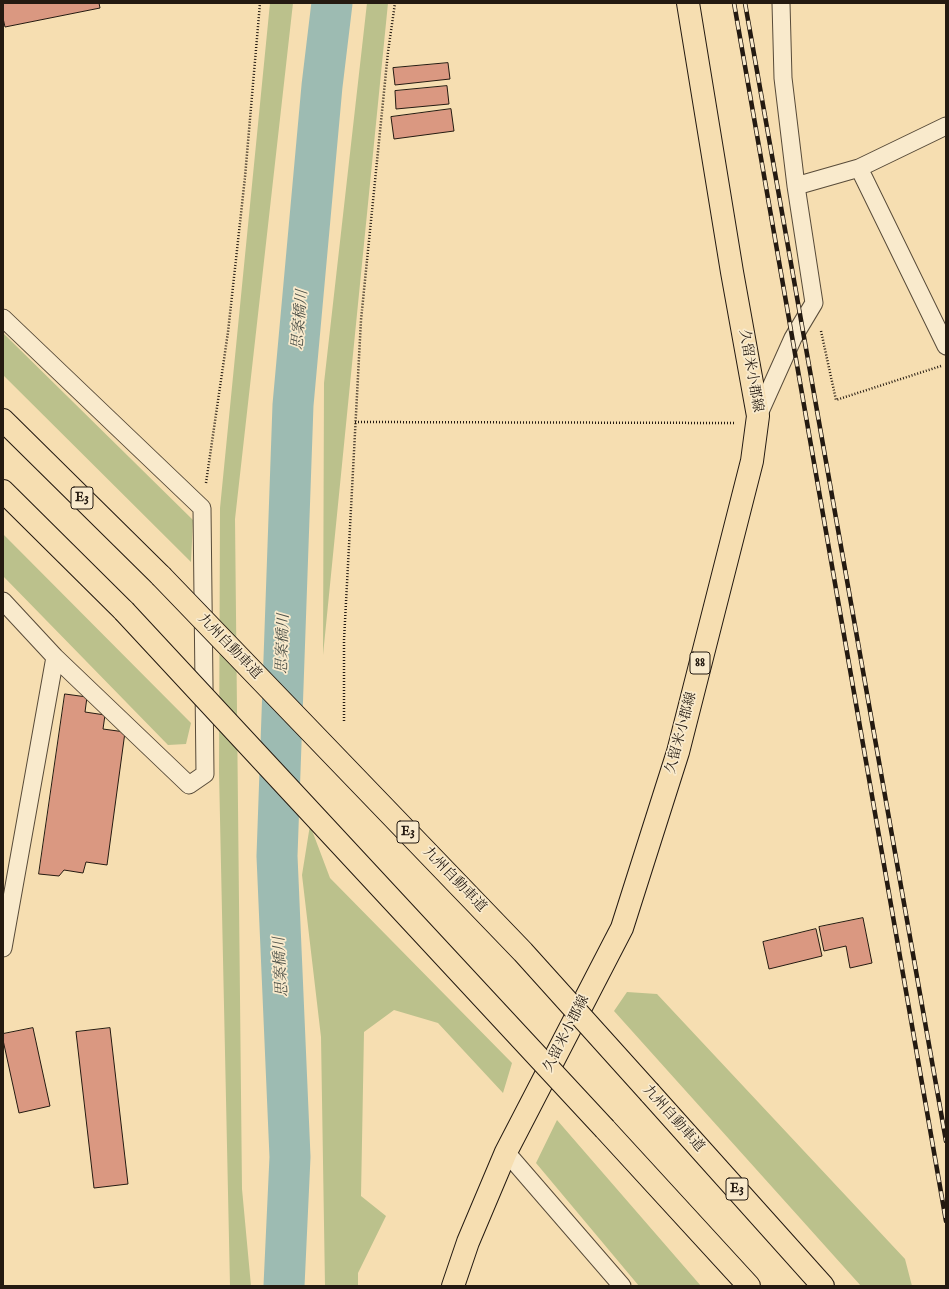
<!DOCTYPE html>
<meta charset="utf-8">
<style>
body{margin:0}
#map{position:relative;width:949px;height:1289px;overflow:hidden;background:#f6deb1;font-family:"IM FELL English",serif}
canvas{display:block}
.frame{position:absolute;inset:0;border:4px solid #241a11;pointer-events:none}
</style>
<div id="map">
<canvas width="949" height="1289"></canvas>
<div class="frame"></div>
</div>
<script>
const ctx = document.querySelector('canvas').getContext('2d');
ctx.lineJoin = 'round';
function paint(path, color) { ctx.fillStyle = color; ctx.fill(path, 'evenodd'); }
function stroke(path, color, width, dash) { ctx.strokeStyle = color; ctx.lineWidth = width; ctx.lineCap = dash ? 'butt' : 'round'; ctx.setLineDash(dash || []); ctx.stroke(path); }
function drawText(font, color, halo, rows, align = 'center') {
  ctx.font = font + ' "IM FELL English","Noto Serif JP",serif'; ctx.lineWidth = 3.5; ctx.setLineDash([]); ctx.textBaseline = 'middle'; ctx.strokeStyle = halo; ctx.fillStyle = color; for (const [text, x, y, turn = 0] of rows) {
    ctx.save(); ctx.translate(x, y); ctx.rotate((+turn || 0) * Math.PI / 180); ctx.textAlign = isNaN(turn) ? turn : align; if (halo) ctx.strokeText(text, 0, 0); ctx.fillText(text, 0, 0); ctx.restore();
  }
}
paint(new Path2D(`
 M 270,3 L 293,3 L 235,519 L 242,1189 L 251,1286 L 230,1286 L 219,772 L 220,508 Z
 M 367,3 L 388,3 L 323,655 L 324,383 Z
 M 3,333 L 193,520 L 191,562 L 3,375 Z
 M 3,534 L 191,723 L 186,744 L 168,745 L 3,576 Z
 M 310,825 L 330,878 L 512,1063 L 503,1093 L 438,1023 L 394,1010 L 364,1032 L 361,1196 L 386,1216 L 358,1273 L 358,1286 L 325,1286 L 321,1037 L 302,875 Z
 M 627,992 L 657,994 L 905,1259 L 912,1286 L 861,1286 L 614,1011 Z
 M 557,1120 L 701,1286 L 639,1286 L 536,1163 Z`), '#bbc18c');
stroke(new Path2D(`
 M 284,1286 L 290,1157 L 277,856 L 293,405 L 322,86 L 332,3`), '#9dbbb2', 41);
const building = new Path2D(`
 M 3,3 L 99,3 L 100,8 L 5,27 L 3,18 Z
 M 448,63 L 450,79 L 395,85 L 393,68 Z
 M 447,86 L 449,104 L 396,109 L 395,91 Z
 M 451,109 L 454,131 L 394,139 L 391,117 Z
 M 65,694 L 87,697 L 85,712 L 105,715 L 103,729 L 125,732 L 107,865 L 86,862 L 83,873 L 64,870 L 59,876 L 39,874 Z
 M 863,918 L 872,963 L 850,968 L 846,946 L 824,951 L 819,927 Z
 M 816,929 L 822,956 L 769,969 L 763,942 Z
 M 33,1028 L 50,1106 L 19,1113 L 3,1040 L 3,1034 Z
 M 110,1028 L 128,1184 L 94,1188 L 76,1032 Z`);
paint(building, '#da9881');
stroke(building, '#241a11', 1);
const minor = new Path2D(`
 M 859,168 L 946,126
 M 796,186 L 859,168 L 946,346
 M 3,318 L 202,508 L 205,774 L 189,785 L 55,657 L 3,601
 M 758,416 L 793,338 L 814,303 L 796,186 L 783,78 L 781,3
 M 3,948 L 55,657
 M 506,1152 L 622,1286`);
const primary = new Path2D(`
 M 453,1286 L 468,1242 L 506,1152 L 622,928 L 678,752 L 752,461 L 758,416 L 732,272 L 688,3`);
const motorway = new Path2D(`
 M 3,420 L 161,576
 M 3,491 L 124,611
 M 650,1093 L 823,1286
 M 605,1129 L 749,1286`);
stroke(minor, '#584b39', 19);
stroke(primary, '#241a11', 24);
stroke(motorway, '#241a11', 24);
stroke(new Path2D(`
 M 821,331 L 836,400 L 941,366
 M 355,422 L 735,423
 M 206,483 L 228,332 L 245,177 L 260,3
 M 344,721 L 344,640 L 361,320 L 388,52 L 395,3`), '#241a11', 2.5, [1, 2]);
stroke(minor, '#f9eacc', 17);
stroke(primary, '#f6deb1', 22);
stroke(motorway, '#f6deb1', 22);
const rail = new Path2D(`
 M 734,3 L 946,1221
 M 745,3 L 946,1141`);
stroke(rail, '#241a11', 4.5);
stroke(rail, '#f9eacc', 3, [9]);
const motorwayBridge = new Path2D(`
 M 161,576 L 523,952 L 650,1093
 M 124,611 L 605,1129`);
stroke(motorwayBridge, '#241a11', 24, []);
stroke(motorwayBridge, '#f6deb1', 22);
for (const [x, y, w] of [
 [82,498,22],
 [700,663,20],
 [408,832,22],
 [737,1189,22]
]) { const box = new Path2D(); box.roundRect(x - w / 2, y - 11, w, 22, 3); ctx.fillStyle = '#f9eacc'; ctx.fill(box); stroke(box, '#241a11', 1); }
drawText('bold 13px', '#241a11', null, [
 ["E3",82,498],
 ["88",700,663],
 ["E3",408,832],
 ["E3",737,1189]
]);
drawText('14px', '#241a11', '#f9eacc', [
 ["久留米小郡線",750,371,80],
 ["九州自動車道",229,647,46],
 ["久留米小郡線",682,733,-75],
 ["九州自動車道",454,880,46],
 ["久留米小郡線",567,1034,-63],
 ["九州自動車道",673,1119,48]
]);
drawText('italic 15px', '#4e5249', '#f9eacc', [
 ["思案橋川",301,320,-85],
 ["思案橋川",284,644,-88],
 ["思案橋川",282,967,-93]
]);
</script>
